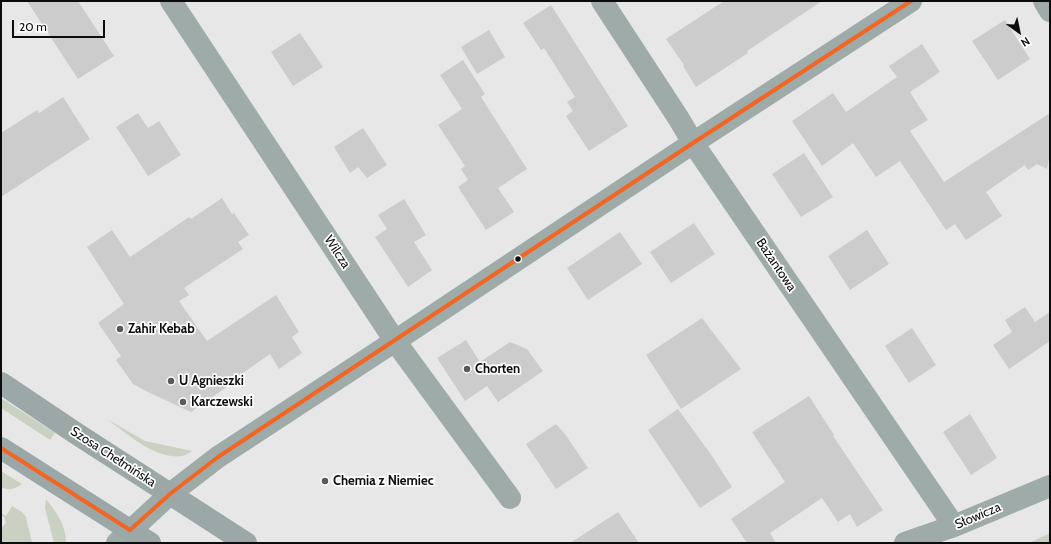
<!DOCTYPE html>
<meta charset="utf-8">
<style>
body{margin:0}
#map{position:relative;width:1051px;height:544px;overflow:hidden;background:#e7e7e8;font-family:Cabin,sans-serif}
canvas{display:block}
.frame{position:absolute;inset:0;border:2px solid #0c0c0c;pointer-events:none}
.north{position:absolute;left:999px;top:12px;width:40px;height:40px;-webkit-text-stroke:3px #fff;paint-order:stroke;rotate:147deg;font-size:11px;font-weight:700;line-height:16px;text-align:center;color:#0c0c0c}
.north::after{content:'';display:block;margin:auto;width:14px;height:18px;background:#0c0c0c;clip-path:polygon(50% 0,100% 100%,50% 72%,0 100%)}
.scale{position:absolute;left:12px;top:20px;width:93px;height:18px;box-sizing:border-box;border:2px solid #0c0c0c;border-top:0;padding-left:5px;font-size:12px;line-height:14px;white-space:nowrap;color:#0c0c0c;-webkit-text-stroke:3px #fff;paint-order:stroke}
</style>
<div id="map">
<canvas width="1051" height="544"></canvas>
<div class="frame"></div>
<div class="north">N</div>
<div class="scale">20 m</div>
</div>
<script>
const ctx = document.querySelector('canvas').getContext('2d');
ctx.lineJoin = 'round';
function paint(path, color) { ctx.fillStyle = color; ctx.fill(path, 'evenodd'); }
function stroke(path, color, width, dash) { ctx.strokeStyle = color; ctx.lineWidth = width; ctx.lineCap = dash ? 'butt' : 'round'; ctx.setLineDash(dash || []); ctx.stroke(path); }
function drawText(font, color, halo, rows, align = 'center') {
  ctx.font = font + ' Cabin,sans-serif'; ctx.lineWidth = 3.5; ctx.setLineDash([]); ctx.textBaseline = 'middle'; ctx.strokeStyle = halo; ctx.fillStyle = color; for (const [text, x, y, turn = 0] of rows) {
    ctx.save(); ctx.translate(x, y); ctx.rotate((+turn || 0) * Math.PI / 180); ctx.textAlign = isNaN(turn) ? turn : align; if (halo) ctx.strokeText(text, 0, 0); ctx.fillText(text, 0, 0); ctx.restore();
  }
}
paint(new Path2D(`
 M 1,398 L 55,433 L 50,440 L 1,408 Z
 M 107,419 L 145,441 L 192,451 C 189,453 185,456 181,456 C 156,460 126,433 107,419 Z
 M 1,471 L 22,484 C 14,489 10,491 1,487 Z
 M 46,499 C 57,513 66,525 66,543 L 54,543 L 45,508 Z
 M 12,506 L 22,512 L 26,517 L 32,543 L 1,543 L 1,528 L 6,523 L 4,517 L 1,515 L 1,513 L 6,516 Z
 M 1050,533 L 1050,543 L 1029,543 Z`), '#c9d1c3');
paint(new Path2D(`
 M 27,1 L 78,1 L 114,56 L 78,79 Z
 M 724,1 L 822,1 L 747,51 L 748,53 L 696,87 L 683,66 L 684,65 L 666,39 Z
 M 551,5 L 628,126 L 589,151 L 566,116 L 573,111 L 567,102 L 575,97 L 544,48 L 541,50 L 523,23 Z
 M 1005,20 L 1030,59 L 998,80 L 972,41 Z
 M 489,30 L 505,57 L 477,74 L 461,47 Z
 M 300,33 L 323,67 L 293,86 L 271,52 Z
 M 922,44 L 940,72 L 910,92 L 928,120 L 910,131 L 944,182 L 1050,113 L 1050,153 L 1047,169 L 1037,164 L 1028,170 L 1025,165 L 986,192 L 1002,216 L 966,240 L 955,224 L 946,230 L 900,161 L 876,177 L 853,143 L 822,166 L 792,121 L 833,93 L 846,112 L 897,77 L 889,66 Z
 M 463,60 L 485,94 L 481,97 L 527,169 L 498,188 L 514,212 L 486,230 L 458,187 L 468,180 L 461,169 L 465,166 L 438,125 L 462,109 L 440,75 Z
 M 63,97 L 90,139 L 1,197 L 1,133 L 37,110 L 39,113 Z
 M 138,113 L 148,128 L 159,121 L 181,155 L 148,176 L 116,127 Z
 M 363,128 L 387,165 L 367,178 L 358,167 L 350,173 L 334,147 Z
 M 804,153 L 833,197 L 801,217 L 772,174 Z
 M 222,198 L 232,214 L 234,213 L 249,235 L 238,242 L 243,249 L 184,288 L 189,295 L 179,301 L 207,341 L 276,295 L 299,332 L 292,337 L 302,353 L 279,369 L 270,354 L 230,382 L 231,384 L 191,412 L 148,392 L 133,384 L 116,360 L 121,356 L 98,323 L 124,304 L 87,247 L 112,230 L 130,257 L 189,217 L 191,219 Z
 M 404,199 L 426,235 L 414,242 L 432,270 L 408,287 L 375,237 L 387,229 L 378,215 Z
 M 694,223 L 715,254 L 671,283 L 650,252 Z
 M 867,230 L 889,264 L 850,290 L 828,256 Z
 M 620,232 L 642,264 L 588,300 L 567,268 Z
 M 1025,307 L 1035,322 L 1050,312 L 1050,341 L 1009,369 L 993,345 L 1012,332 L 1005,320 Z
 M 702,318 L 741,369 L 681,409 L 646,355 Z
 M 912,328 L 936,365 L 909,383 L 885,346 Z
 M 466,340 L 480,362 L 510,342 L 527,349 L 543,371 L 498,402 L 487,386 L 465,401 L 437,358 Z
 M 809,396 L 834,435 L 833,436 L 883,510 L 857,527 L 850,514 L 838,522 L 822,498 L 770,533 L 776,543 L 747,543 L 731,519 L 785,482 L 752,432 Z
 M 678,409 L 712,456 L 732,487 L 700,508 L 648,430 Z
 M 970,414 L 997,458 L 971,475 L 943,432 Z
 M 556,424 L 565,434 L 588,468 L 556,489 L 526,444 Z
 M 618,512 L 639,543 L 570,543 Z`), '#ccc');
stroke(new Path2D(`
 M 171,1 L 395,341 L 510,498
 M 602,1 L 679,119 L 693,143 L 954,526
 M 1044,1 L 1050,11
 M 117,543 L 170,494 L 218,457 L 395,341 L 693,143 L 911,1
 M 905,543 L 954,526 L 1050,486`), '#9eaba8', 22);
stroke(new Path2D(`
 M 1,383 L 77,434 L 246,543
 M 1,448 L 150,543`), '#9ba8a7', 22);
stroke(new Path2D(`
 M 1,448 L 130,530 L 170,494 L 218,457 L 693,143 L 911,1`), '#f26522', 4);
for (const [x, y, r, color] of [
 [518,259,3.5,"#0c0c0c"],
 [120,329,4,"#595959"],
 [467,369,4,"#595959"],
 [171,381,4,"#595959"],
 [183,402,4,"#595959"],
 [325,481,4,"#595959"]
]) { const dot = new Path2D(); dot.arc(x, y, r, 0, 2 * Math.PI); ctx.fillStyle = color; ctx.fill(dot); stroke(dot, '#fff', 1.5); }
drawText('13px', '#0c0c0c', '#fff', [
 ["Wilcza",337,252,57],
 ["Bażantowa",776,265,56],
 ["Szosa Chełmińska",113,457,33],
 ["Słowicza",978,516,-23]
]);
drawText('bold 13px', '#0c0c0c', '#fff', [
 ["Zahir Kebab",128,329],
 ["Chorten",475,369],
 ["U Agnieszki",179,381],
 ["Karczewski",191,402],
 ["Chemia z Niemiec",333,481]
], 'left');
</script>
